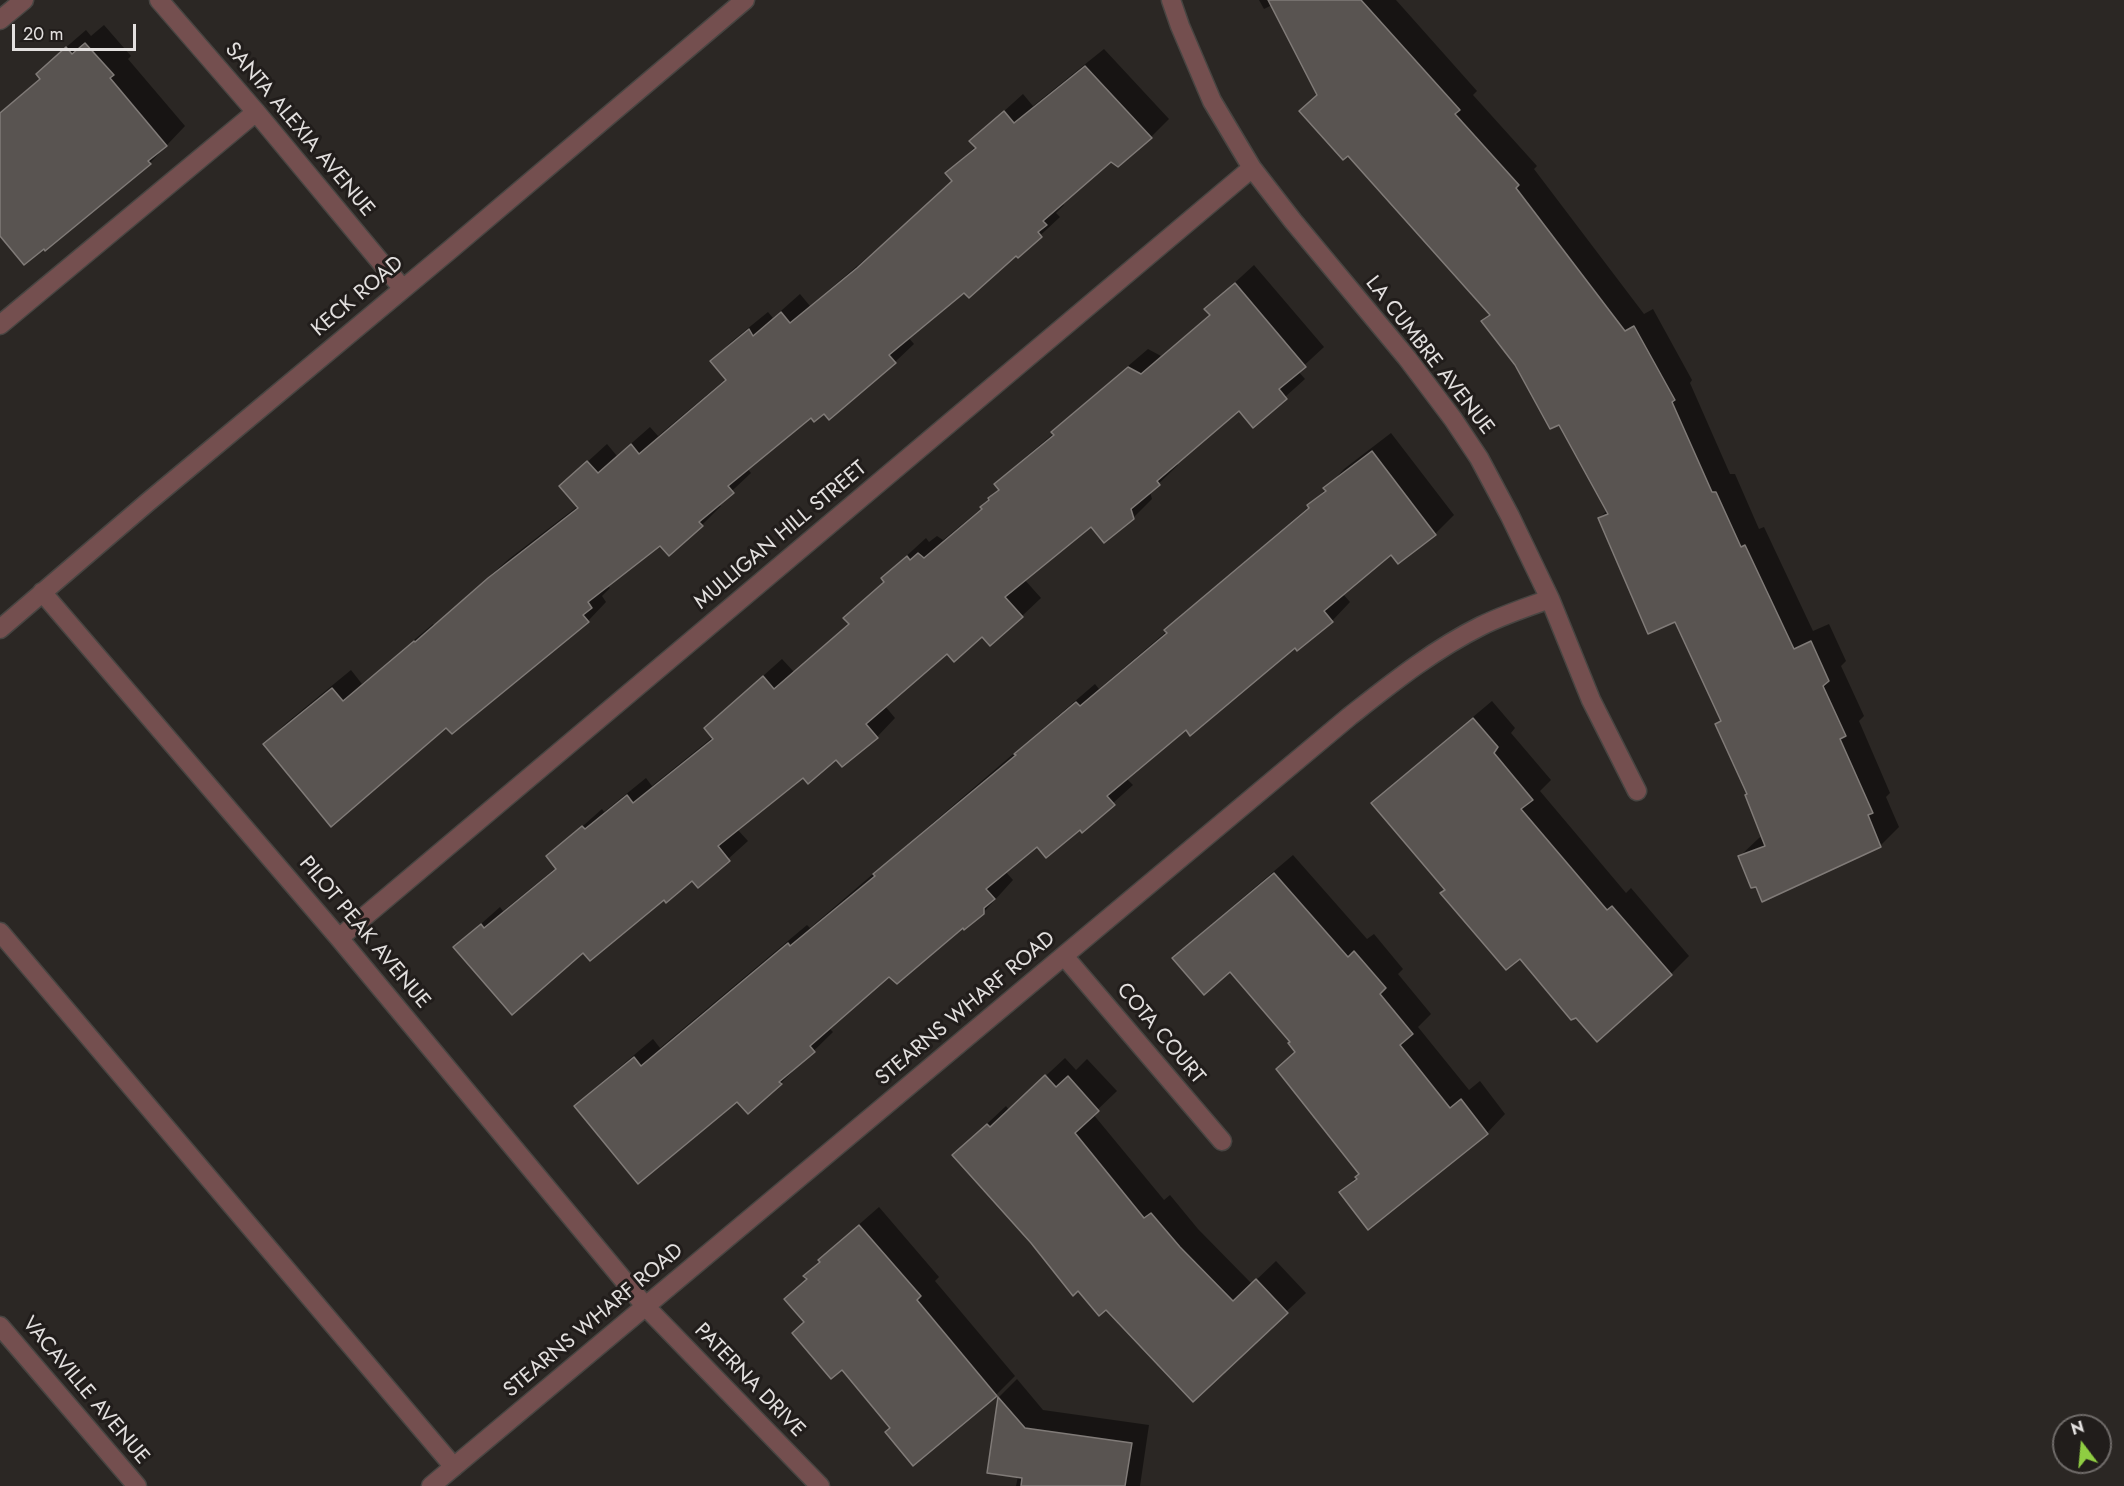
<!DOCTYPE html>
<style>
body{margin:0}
#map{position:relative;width:2124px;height:1486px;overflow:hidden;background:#2b2724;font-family:Jost,sans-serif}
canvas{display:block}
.north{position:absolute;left:2052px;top:1414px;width:60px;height:60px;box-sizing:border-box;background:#211d1b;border:2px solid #6f6b69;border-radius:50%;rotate:344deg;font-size:16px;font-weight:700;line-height:24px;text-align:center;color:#e3e0df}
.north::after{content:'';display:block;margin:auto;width:21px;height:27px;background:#8fcd42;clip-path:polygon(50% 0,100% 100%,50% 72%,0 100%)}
.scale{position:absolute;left:12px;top:24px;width:124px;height:27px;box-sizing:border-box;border:3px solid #e3e0df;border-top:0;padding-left:8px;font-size:18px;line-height:21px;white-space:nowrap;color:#e3e0df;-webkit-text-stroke:4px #211d1b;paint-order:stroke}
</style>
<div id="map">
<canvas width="2124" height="1486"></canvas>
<div class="north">N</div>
<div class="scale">20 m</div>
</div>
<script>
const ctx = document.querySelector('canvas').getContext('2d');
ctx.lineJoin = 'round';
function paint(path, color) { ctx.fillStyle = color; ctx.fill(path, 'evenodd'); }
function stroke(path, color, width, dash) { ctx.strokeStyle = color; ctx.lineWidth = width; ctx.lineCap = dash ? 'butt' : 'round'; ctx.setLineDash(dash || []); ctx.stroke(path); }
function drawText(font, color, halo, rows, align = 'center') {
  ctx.font = font + ' Jost,sans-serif'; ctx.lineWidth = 6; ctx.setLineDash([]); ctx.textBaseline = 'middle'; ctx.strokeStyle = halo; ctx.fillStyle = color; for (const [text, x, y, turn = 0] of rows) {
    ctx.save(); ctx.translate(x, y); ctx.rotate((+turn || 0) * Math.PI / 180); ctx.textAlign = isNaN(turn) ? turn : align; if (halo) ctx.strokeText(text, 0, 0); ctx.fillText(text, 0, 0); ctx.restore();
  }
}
paint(new Path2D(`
 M 1259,0 L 1396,0 L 1477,91 L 1473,95 L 1537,166 L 1534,169 L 1644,314 L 1653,309 L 1692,380 L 1690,383 L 1730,474 L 1735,474 L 1759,529 L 1764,527 L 1813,631 L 1829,624 L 1846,661 L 1841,666 L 1864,716 L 1859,721 L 1890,793 L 1886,797 L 1899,827 L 1880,846 L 1740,856 L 1759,838 L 1763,836 L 1749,794 L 1717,724 L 1722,720 L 1676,620 L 1599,518 L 1608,510 L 1559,423 L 1483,321 L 1491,313 L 1348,154 L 1272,5 L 1264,9 Z
 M 104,25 L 131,56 L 128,59 L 185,126 L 150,163 L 0,234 L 0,112 L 41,78 L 56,56 L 86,30 L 91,36 Z
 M 1104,49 L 1169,119 L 1151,137 L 1111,161 L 1062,203 L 1064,205 L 1056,213 L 1060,217 L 1018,256 L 1016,254 L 964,291 L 908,337 L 914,344 L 895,362 L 829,418 L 824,412 L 811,416 L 747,468 L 751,473 L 718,504 L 721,506 L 702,525 L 669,554 L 660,543 L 607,585 L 610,588 L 602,596 L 606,602 L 588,621 L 452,732 L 446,726 L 265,744 L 284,725 L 351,670 L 362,684 L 433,624 L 434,625 L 509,559 L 578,506 L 561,486 L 607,444 L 617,456 L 650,427 L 658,436 L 727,378 L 712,361 L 731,342 L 768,312 L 773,318 L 800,294 L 810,306 L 877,249 L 953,180 L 947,173 L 976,146 L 971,141 L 1023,94 L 1033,106 Z
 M 1254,265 L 1324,347 L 1298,371 L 1305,379 L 1254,425 L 1239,409 L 1176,463 L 1178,465 L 1150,492 L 1152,499 L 1133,518 L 1091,525 L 1024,579 L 1041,598 L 1022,616 L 947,652 L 885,706 L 895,718 L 877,737 L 803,776 L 737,829 L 748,841 L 698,886 L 693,879 L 583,950 L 455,947 L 500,907 L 503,911 L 557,867 L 548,857 L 602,809 L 604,812 L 646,778 L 652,786 L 713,737 L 725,710 L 782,659 L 794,672 L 850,623 L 845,618 L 885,580 L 883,578 L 902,560 L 926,538 L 929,542 L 937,536 L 943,540 L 982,508 L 1000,489 L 996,484 L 1015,466 L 1054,433 L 1072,414 L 1148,349 L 1161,356 L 1211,314 L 1206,309 Z
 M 1391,433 L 1454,515 L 1435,534 L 1398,562 L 1392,553 L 1343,594 L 1350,602 L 1332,621 L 1186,728 L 1126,778 L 1133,785 L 1082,831 L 1080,828 L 1037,845 L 1005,871 L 1013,880 L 983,913 L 890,975 L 829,1028 L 833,1032 L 781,1083 L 737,1100 L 576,1106 L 595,1088 L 653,1039 L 660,1048 L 807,925 L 810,928 L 1095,684 L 1099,689 L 1167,631 L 1166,630 L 1185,612 L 1310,506 L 1344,469 Z
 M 1492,701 L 1515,728 L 1511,733 L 1551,780 L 1540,791 L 1626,893 L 1631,888 L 1689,956 L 1671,974 L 1520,957 L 1446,889 L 1373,803 L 1392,785 Z
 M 1293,855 L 1367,939 L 1374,934 L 1403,969 L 1398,974 L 1431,1014 L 1418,1027 L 1469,1090 L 1480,1081 L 1505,1114 L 1487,1133 L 1341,1192 L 1361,1173 L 1278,1069 L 1296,1051 L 1292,1041 L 1230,970 L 1174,958 L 1193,940 Z
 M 1065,1058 L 1076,1070 L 1087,1059 L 1117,1091 L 1093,1114 L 1164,1200 L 1170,1195 L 1198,1229 L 1252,1284 L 1276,1261 L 1306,1293 L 1193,1399 L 1106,1308 L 1078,1289 L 1032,1242 L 954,1155 L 1006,1106 L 1009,1110 Z
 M 879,1207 L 939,1277 L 935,1281 L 1015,1376 L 996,1395 L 914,1464 L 892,1427 L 786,1299 L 808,1278 L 805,1276 L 839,1242 Z
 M 1017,1379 L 1043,1410 L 1149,1425 L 1140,1486 L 1016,1486 L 1018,1476 L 989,1472 L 999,1397 Z`), '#0007');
const building = new Path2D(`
 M 1268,0 L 1361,0 L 1460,110 L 1455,114 L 1519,185 L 1516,188 L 1625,331 L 1634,326 L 1675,400 L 1672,402 L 1712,492 L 1716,492 L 1741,547 L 1745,545 L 1794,649 L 1811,641 L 1829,681 L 1823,686 L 1846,736 L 1840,739 L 1873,813 L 1868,815 L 1881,847 L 1762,902 L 1756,887 L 1751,888 L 1738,856 L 1765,846 L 1745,795 L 1747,794 L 1715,724 L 1721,721 L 1675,622 L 1648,634 L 1598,518 L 1608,514 L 1559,425 L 1550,429 L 1515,365 L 1481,321 L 1490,315 L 1348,156 L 1343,160 L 1299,111 L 1317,95 Z
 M 85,43 L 114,75 L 110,78 L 167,146 L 148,161 L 151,164 L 45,251 L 44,249 L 24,265 L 0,236 L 0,113 L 40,79 L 36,74 L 66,47 L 72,54 Z
 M 1085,66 L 1152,138 L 1118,167 L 1111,162 L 1043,221 L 1047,225 L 1038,232 L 1042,237 L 1018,258 L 1016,256 L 969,298 L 964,293 L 889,355 L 896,363 L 829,420 L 824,414 L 814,422 L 811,418 L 728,486 L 734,493 L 699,522 L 703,526 L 669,556 L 660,546 L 588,602 L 592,608 L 583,615 L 589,622 L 452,734 L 446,728 L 331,827 L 263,744 L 332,688 L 343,701 L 414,641 L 415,642 L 488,578 L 578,508 L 559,486 L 587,461 L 598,473 L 631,444 L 639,454 L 726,380 L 710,361 L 749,329 L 753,336 L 781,312 L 790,323 L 857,268 L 952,181 L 945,173 L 976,148 L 969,141 L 1004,111 L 1014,123 Z
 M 1235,283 L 1306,367 L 1279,389 L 1287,399 L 1253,428 L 1239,411 L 1157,481 L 1160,485 L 1131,509 L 1134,519 L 1104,543 L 1091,527 L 1005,597 L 1023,617 L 990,646 L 982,637 L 954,662 L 947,654 L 866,724 L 878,738 L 842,767 L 836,760 L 808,784 L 803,778 L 718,846 L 730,861 L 698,888 L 692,881 L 666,903 L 664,900 L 590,961 L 583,953 L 512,1015 L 453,947 L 481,924 L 484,928 L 556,869 L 546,856 L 582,826 L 585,829 L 627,795 L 633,803 L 713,739 L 704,728 L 763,676 L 774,689 L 849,624 L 843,618 L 884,582 L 881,578 L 907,556 L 910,560 L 918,553 L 924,558 L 982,509 L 980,507 L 989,500 L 988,498 L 999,490 L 994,484 L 1054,435 L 1051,432 L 1128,367 L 1141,374 L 1210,315 L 1204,309 Z
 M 1372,451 L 1436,535 L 1398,564 L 1391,555 L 1324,611 L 1333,622 L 1297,651 L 1295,648 L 1190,736 L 1186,730 L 1107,796 L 1115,805 L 1082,833 L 1080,830 L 1046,858 L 1037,847 L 986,889 L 995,899 L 984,908 L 984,914 L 964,930 L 963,928 L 897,984 L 889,977 L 810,1046 L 815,1052 L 779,1082 L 782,1084 L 748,1114 L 737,1102 L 638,1184 L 574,1106 L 634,1057 L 641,1066 L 788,943 L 790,946 L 875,876 L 873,874 L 1016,755 L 1014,754 L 1076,702 L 1080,706 L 1167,633 L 1164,630 L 1309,508 L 1307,505 L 1326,491 L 1323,488 Z
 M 1473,718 L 1498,747 L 1494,753 L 1533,800 L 1521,809 L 1607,910 L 1612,906 L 1672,975 L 1597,1042 L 1576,1018 L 1571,1020 L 1520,959 L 1506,970 L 1440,893 L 1445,890 L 1371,803 Z
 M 1274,873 L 1348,957 L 1354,951 L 1386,988 L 1380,994 L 1413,1034 L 1400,1045 L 1450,1108 L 1461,1099 L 1488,1134 L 1368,1230 L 1339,1192 L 1357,1179 L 1355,1177 L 1359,1174 L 1276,1069 L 1295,1052 L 1288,1043 L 1290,1042 L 1230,972 L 1204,995 L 1172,958 Z
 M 1045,1075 L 1056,1087 L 1068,1076 L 1099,1111 L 1075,1133 L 1144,1218 L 1151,1213 L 1180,1247 L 1233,1301 L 1256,1279 L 1288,1313 L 1193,1402 L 1106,1310 L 1099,1316 L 1078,1291 L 1073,1296 L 1031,1243 L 952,1155 L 987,1124 L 990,1127 Z
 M 859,1225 L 921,1296 L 917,1300 L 997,1396 L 913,1466 L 885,1432 L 890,1428 L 842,1370 L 831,1379 L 792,1333 L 804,1322 L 784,1299 L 807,1279 L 803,1276 L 820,1262 L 818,1260 Z
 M 998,1397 L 1025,1428 L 1132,1443 L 1125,1486 L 1021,1486 L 1022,1478 L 987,1473 Z`);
paint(building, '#595451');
stroke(building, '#807b78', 1.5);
const minor = new Path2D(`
 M 159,0 L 256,112 L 403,289
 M 1171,0 L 1180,26 L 1212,101 L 1252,168 L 1293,221 L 1407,358 L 1453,419 L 1479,458 L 1510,516 L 1550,599 L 1591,700 L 1637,791
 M 0,20 L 24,0
 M 0,325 L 256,112
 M 42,592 L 339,938 L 646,1307 L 820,1486
 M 0,629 L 148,502 L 451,249 L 745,0
 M 0,932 L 454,1467
 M 339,938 L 1252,168
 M 1064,956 L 1222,1141
 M 0,1326 L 137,1486
 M 431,1486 L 1350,716 C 1392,683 1433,650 1481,626 C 1503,615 1527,607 1550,599`);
stroke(minor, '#484542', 21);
stroke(minor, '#744f4f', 18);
drawText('21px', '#e3e0df', '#211d1b', [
 ["SANTA ALEXIA AVENUE",299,130,50],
 ["KECK ROAD",358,297,-40],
 ["LA CUMBRE AVENUE",1429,356,52],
 ["MULLIGAN HILL STREET",781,536,-40],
 ["PILOT PEAK AVENUE",364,933,50],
 ["STEARNS WHARF ROAD",966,1009,-40],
 ["COTA COURT",1160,1034,50],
 ["STEARNS WHARF ROAD",594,1321,-40],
 ["PATERNA DRIVE",749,1381,46],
 ["VACAVILLE AVENUE",85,1391,50]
]);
</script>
